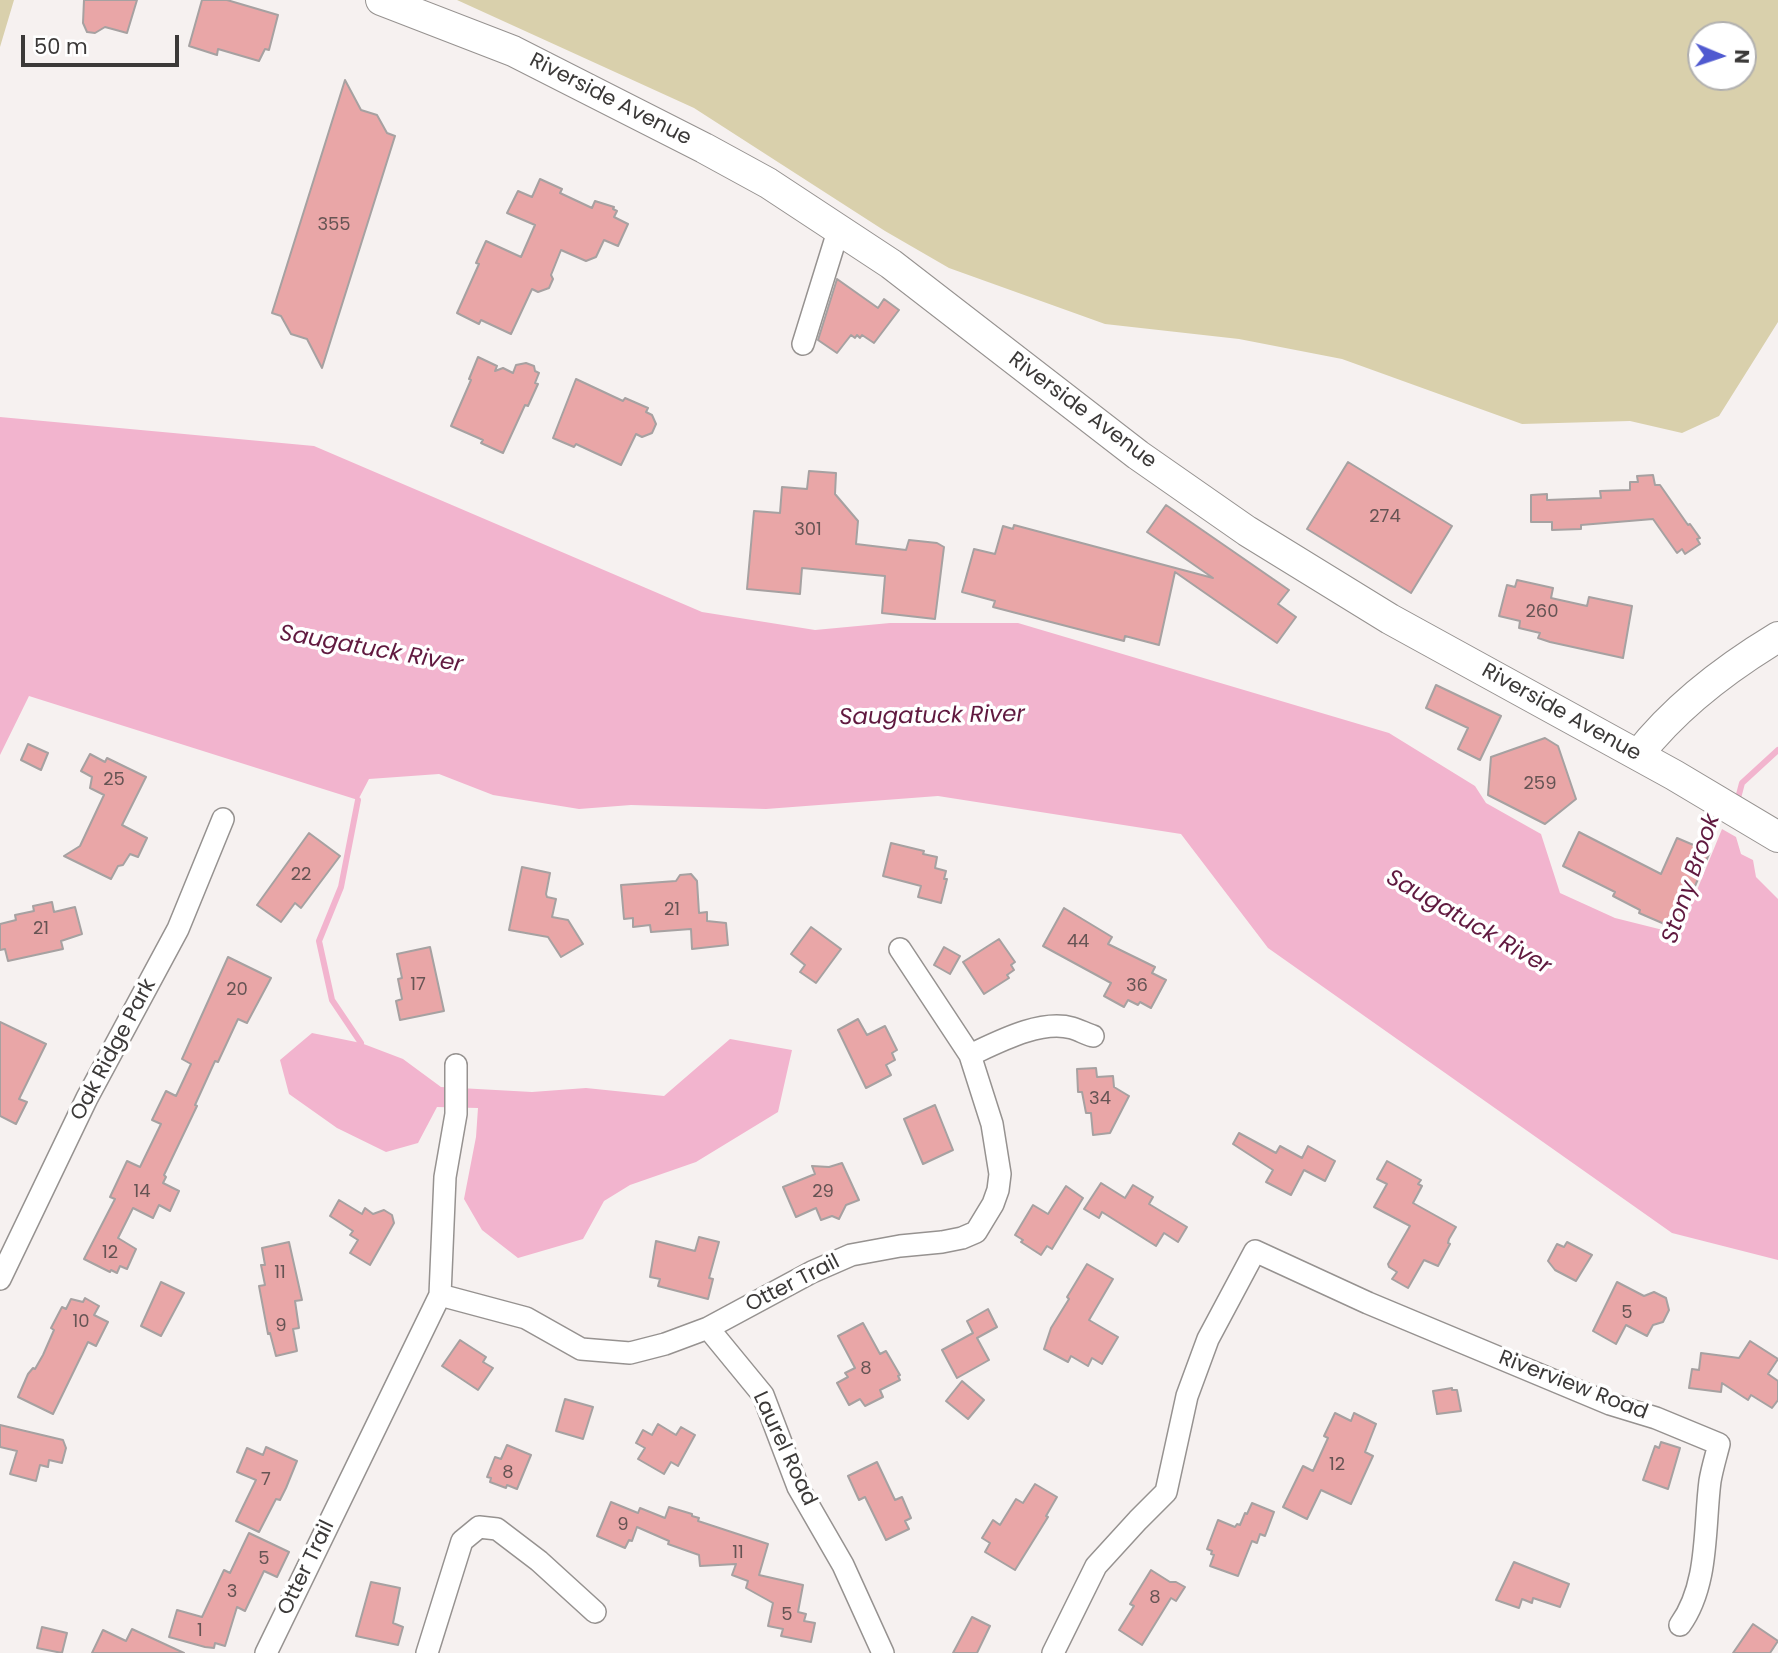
<!DOCTYPE html>
<style>
body{margin:0}
#map{position:relative;width:1778px;height:1653px;overflow:hidden;background:#f6f1f0;font-family:Poppins,sans-serif}
canvas{display:block}
.north{position:absolute;left:1687px;top:21px;width:70px;height:70px;box-sizing:border-box;background:#fff;border:2px solid #b1b0af;border-radius:50%;rotate:92deg;font-size:19px;font-weight:700;line-height:28px;text-align:center;color:#3b3938}
.north::after{content:'';display:block;margin:auto;width:24px;height:32px;background:#505ad0;clip-path:polygon(50% 0,100% 100%,50% 72%,0 100%)}
.scale{position:absolute;left:21px;top:35px;width:158px;height:32px;box-sizing:border-box;border:4px solid #3b3938;border-top:0;padding-left:9px;font-size:21px;line-height:24px;white-space:nowrap;color:#3b3938;-webkit-text-stroke:5px #fff;paint-order:stroke}
</style>
<div id="map">
<canvas width="1778" height="1653"></canvas>
<div class="north">N</div>
<div class="scale">50 m</div>
</div>
<script>
const ctx = document.querySelector('canvas').getContext('2d');
ctx.lineJoin = 'round';
function paint(path, color) { ctx.fillStyle = color; ctx.fill(path, 'evenodd'); }
function stroke(path, color, width, dash) { ctx.strokeStyle = color; ctx.lineWidth = width; ctx.lineCap = dash ? 'butt' : 'round'; ctx.setLineDash(dash || []); ctx.stroke(path); }
function drawText(font, color, halo, rows, align = 'center') {
  ctx.font = font + ' Poppins,sans-serif'; ctx.lineWidth = 7; ctx.setLineDash([]); ctx.textBaseline = 'middle'; ctx.strokeStyle = halo; ctx.fillStyle = color; for (const [text, x, y, turn = 0] of rows) {
    ctx.save(); ctx.translate(x, y); ctx.rotate((+turn || 0) * Math.PI / 180); ctx.textAlign = isNaN(turn) ? turn : align; if (halo) ctx.strokeText(text, 0, 0); ctx.fillText(text, 0, 0); ctx.restore();
  }
}
paint(new Path2D(`
 M 0,0 L 14,0 L 0,47 Z
 M 457,0 L 1778,0 L 1778,322 L 1719,416 L 1682,433 L 1630,421 L 1522,424 L 1342,359 L 1239,339 L 1105,324 L 949,268 L 885,231 L 694,108 ZM 1743,35 L 1743,77 L 1701,77 L 1701,35 Z`), '#d9d0ac');
paint(new Path2D(`
 M 0,417 L 314,446 L 702,612 L 815,630 L 890,623 L 1018,623 L 1389,733 L 1475,786 L 1486,803 L 1541,834 L 1560,893 L 1615,918 L 1679,934 L 1722,829 L 1736,837 L 1741,854 L 1753,860 L 1756,877 L 1778,899 L 1778,1260 L 1672,1233 L 1268,948 L 1181,834 L 938,796 L 766,809 L 631,805 L 579,809 L 493,795 L 439,774 L 369,779 L 358,800 L 29,696 L 0,755 Z
 M 312,1033 L 361,1043 L 403,1059 L 441,1087 L 532,1092 L 586,1088 L 664,1096 L 730,1039 L 792,1050 L 778,1112 L 696,1162 L 630,1185 L 604,1201 L 583,1239 L 518,1258 L 482,1230 L 464,1199 L 476,1137 L 478,1108 L 437,1107 L 418,1143 L 386,1152 L 337,1128 L 289,1094 L 280,1060 Z`), '#f2b4ce');
stroke(new Path2D(`
 M 358,800 L 341,887 L 319,941 L 332,1000 L 361,1043
 M 1737,802 L 1742,783 L 1778,750`), '#f2b4ce', 6);
const building = new Path2D(`
 M 84,0 L 137,0 L 127,33 L 105,27 L 95,33 L 87,32 L 83,23 Z
 M 202,0 L 227,0 L 278,15 L 269,50 L 265,49 L 259,61 L 218,49 L 217,55 L 189,46 Z
 M 345,80 L 361,110 L 377,115 L 387,133 L 395,136 L 322,368 L 307,339 L 291,334 L 281,316 L 272,313 Z
 M 540,179 L 562,189 L 560,193 L 592,208 L 595,201 L 614,207 L 613,209 L 617,211 L 614,217 L 628,224 L 618,246 L 604,240 L 596,257 L 586,261 L 561,250 L 551,275 L 553,279 L 549,288 L 538,292 L 532,289 L 511,334 L 481,320 L 479,324 L 457,313 L 479,264 L 476,263 L 486,241 L 521,257 L 535,225 L 507,213 L 518,191 L 532,197 Z
 M 837,279 L 878,308 L 884,299 L 899,310 L 874,343 L 862,335 L 860,338 L 857,335 L 855,338 L 851,335 L 837,353 L 818,340 Z
 M 478,357 L 497,366 L 495,371 L 503,368 L 513,373 L 516,365 L 526,363 L 534,366 L 535,371 L 539,373 L 535,383 L 538,384 L 528,406 L 525,405 L 503,453 L 481,443 L 483,440 L 451,426 L 471,380 L 469,379 Z
 M 576,379 L 623,401 L 625,398 L 648,408 L 646,412 L 652,415 L 656,424 L 652,433 L 642,437 L 636,434 L 621,465 L 576,444 L 574,447 L 553,438 Z
 M 1348,462 L 1452,526 L 1411,593 L 1307,529 Z
 M 809,471 L 836,473 L 835,494 L 858,521 L 856,544 L 906,550 L 909,540 L 937,543 L 944,547 L 935,619 L 882,613 L 885,576 L 802,568 L 800,594 L 747,589 L 754,511 L 780,513 L 782,487 L 807,489 Z
 M 1653,475 L 1655,485 L 1660,485 L 1688,525 L 1690,524 L 1700,538 L 1697,539 L 1700,544 L 1685,554 L 1682,549 L 1677,553 L 1653,519 L 1581,525 L 1581,529 L 1552,530 L 1552,522 L 1531,522 L 1531,495 L 1547,494 L 1547,500 L 1601,498 L 1600,491 L 1630,490 L 1630,482 L 1638,482 L 1637,476 Z
 M 1166,505 L 1289,590 L 1278,604 L 1296,617 L 1277,643 L 1175,572 L 1159,645 L 1125,636 L 1124,641 L 993,607 L 995,601 L 962,592 L 974,549 L 995,554 L 1003,526 L 1013,529 L 1014,525 L 1213,578 L 1147,532 Z
 M 1517,580 L 1553,588 L 1551,598 L 1587,606 L 1589,597 L 1632,606 L 1623,658 L 1550,642 L 1538,638 L 1540,633 L 1519,628 L 1520,621 L 1499,616 L 1507,585 L 1515,587 Z
 M 1436,685 L 1501,716 L 1480,760 L 1458,749 L 1468,728 L 1426,708 Z
 M 1545,738 L 1558,746 L 1576,799 L 1545,824 L 1488,795 L 1491,757 Z
 M 28,744 L 48,753 L 41,770 L 21,760 Z
 M 90,754 L 105,762 L 107,758 L 146,777 L 122,825 L 147,838 L 138,857 L 130,854 L 123,865 L 118,866 L 111,879 L 64,856 L 80,846 L 104,795 L 90,788 L 92,777 L 81,771 Z
 M 1579,832 L 1661,874 L 1677,838 L 1710,852 L 1676,929 L 1639,913 L 1640,910 L 1613,896 L 1615,892 L 1563,866 Z
 M 309,833 L 340,856 L 301,908 L 295,903 L 281,922 L 257,905 Z
 M 891,843 L 924,851 L 923,854 L 937,857 L 935,868 L 946,871 L 944,879 L 947,879 L 941,903 L 918,897 L 921,886 L 883,876 Z
 M 522,867 L 550,873 L 546,894 L 547,897 L 556,899 L 552,917 L 568,920 L 583,944 L 561,957 L 548,937 L 509,930 Z
 M 691,874 L 697,881 L 699,913 L 707,912 L 707,921 L 726,923 L 728,945 L 692,949 L 691,929 L 651,932 L 650,925 L 633,927 L 633,918 L 624,919 L 621,885 L 676,881 L 680,875 Z
 M 52,902 L 54,912 L 75,907 L 82,934 L 61,941 L 63,949 L 8,961 L 5,949 L 0,950 L 0,924 L 16,920 L 15,915 L 34,911 L 33,906 Z
 M 1064,908 L 1112,937 L 1108,944 L 1155,967 L 1152,973 L 1166,980 L 1151,1008 L 1140,1002 L 1138,1005 L 1128,1000 L 1124,1007 L 1104,996 L 1111,983 L 1043,946 Z
 M 811,927 L 841,949 L 816,983 L 800,972 L 805,965 L 791,954 Z
 M 999,939 L 1015,962 L 1011,965 L 1014,970 L 1007,975 L 1009,978 L 984,994 L 963,962 Z
 M 430,947 L 444,1011 L 400,1020 L 396,1001 L 402,999 L 398,979 L 402,978 L 397,954 Z
 M 944,947 L 960,956 L 950,974 L 934,965 Z
 M 228,957 L 271,978 L 247,1023 L 238,1019 L 218,1062 L 215,1061 L 195,1105 L 197,1106 L 164,1175 L 166,1177 L 163,1183 L 179,1191 L 170,1211 L 159,1205 L 153,1218 L 133,1208 L 118,1238 L 136,1249 L 127,1269 L 120,1266 L 117,1273 L 111,1270 L 110,1272 L 84,1259 L 115,1199 L 110,1197 L 127,1161 L 140,1167 L 161,1124 L 152,1120 L 166,1091 L 176,1096 L 191,1064 L 182,1059 Z
 M 858,1019 L 867,1035 L 885,1026 L 897,1050 L 892,1053 L 895,1060 L 886,1065 L 891,1075 L 866,1088 L 838,1030 Z
 M 0,1022 L 46,1044 L 19,1099 L 27,1102 L 16,1124 L 0,1116 Z
 M 1096,1068 L 1097,1077 L 1113,1076 L 1114,1087 L 1129,1096 L 1110,1133 L 1093,1135 L 1091,1113 L 1086,1113 L 1082,1092 L 1078,1092 L 1077,1069 Z
 M 935,1105 L 953,1150 L 923,1164 L 904,1119 Z
 M 1239,1133 L 1276,1153 L 1280,1146 L 1302,1158 L 1308,1146 L 1335,1161 L 1325,1181 L 1304,1170 L 1291,1195 L 1266,1182 L 1273,1170 L 1233,1144 Z
 M 1387,1161 L 1421,1180 L 1418,1184 L 1422,1186 L 1413,1203 L 1456,1227 L 1449,1239 L 1448,1243 L 1450,1244 L 1438,1266 L 1424,1260 L 1408,1288 L 1392,1279 L 1397,1272 L 1389,1267 L 1388,1264 L 1410,1226 L 1374,1207 L 1387,1184 L 1377,1179 Z
 M 842,1163 L 859,1200 L 846,1205 L 839,1219 L 832,1216 L 821,1220 L 816,1208 L 796,1217 L 783,1187 L 815,1174 L 812,1166 L 829,1167 Z
 M 1101,1183 L 1125,1198 L 1133,1185 L 1153,1197 L 1149,1204 L 1187,1227 L 1178,1242 L 1164,1233 L 1156,1246 L 1102,1212 L 1099,1218 L 1084,1209 Z
 M 1066,1186 L 1083,1198 L 1052,1249 L 1047,1246 L 1041,1255 L 1021,1242 L 1023,1240 L 1015,1235 L 1033,1205 L 1048,1214 Z
 M 339,1200 L 362,1214 L 365,1208 L 373,1214 L 384,1210 L 392,1215 L 394,1223 L 370,1265 L 350,1253 L 358,1240 L 350,1235 L 353,1231 L 330,1216 Z
 M 699,1237 L 719,1242 L 709,1278 L 713,1279 L 708,1299 L 658,1286 L 660,1279 L 650,1277 L 656,1241 L 695,1251 Z
 M 289,1242 L 302,1300 L 295,1301 L 299,1328 L 293,1329 L 297,1351 L 276,1356 L 270,1333 L 268,1334 L 259,1286 L 265,1285 L 261,1265 L 265,1265 L 262,1248 Z
 M 1567,1242 L 1592,1255 L 1576,1281 L 1555,1270 L 1548,1261 L 1557,1244 L 1564,1247 Z
 M 1087,1264 L 1113,1279 L 1089,1320 L 1118,1337 L 1102,1364 L 1092,1358 L 1088,1366 L 1071,1356 L 1068,1362 L 1044,1349 L 1051,1328 L 1069,1299 L 1067,1297 Z
 M 161,1282 L 184,1293 L 161,1336 L 141,1326 Z
 M 1617,1282 L 1644,1296 L 1654,1292 L 1666,1298 L 1669,1310 L 1663,1322 L 1653,1325 L 1647,1336 L 1626,1325 L 1616,1344 L 1593,1331 Z
 M 85,1298 L 99,1306 L 94,1315 L 108,1322 L 96,1346 L 88,1342 L 53,1414 L 18,1397 L 28,1374 L 33,1368 L 35,1369 L 43,1355 L 54,1330 L 51,1328 L 62,1307 L 66,1309 L 71,1299 L 83,1302 Z
 M 988,1309 L 997,1327 L 977,1338 L 989,1360 L 957,1378 L 942,1350 L 973,1333 L 967,1321 Z
 M 863,1323 L 880,1354 L 886,1351 L 900,1375 L 898,1376 L 900,1380 L 880,1390 L 883,1397 L 865,1406 L 860,1399 L 849,1405 L 837,1383 L 848,1377 L 845,1373 L 855,1368 L 838,1336 Z
 M 460,1340 L 486,1357 L 483,1362 L 493,1368 L 478,1390 L 442,1366 Z
 M 1750,1341 L 1778,1359 L 1768,1374 L 1778,1381 L 1778,1400 L 1772,1408 L 1751,1395 L 1748,1400 L 1722,1383 L 1721,1392 L 1689,1388 L 1692,1369 L 1699,1370 L 1701,1353 L 1739,1358 Z
 M 962,1381 L 984,1400 L 968,1419 L 946,1401 Z
 M 1452,1388 L 1452,1390 L 1457,1390 L 1461,1411 L 1437,1414 L 1433,1391 Z
 M 565,1399 L 593,1407 L 583,1439 L 556,1431 Z
 M 1335,1413 L 1351,1421 L 1354,1413 L 1376,1424 L 1365,1452 L 1373,1456 L 1351,1504 L 1321,1490 L 1307,1519 L 1283,1507 L 1303,1466 L 1313,1471 L 1328,1438 L 1324,1436 Z
 M 658,1424 L 676,1435 L 681,1427 L 695,1435 L 678,1466 L 671,1462 L 664,1474 L 638,1459 L 645,1448 L 636,1443 L 643,1430 L 652,1435 Z
 M 0,1425 L 63,1440 L 66,1448 L 62,1463 L 49,1460 L 48,1467 L 40,1465 L 36,1481 L 10,1474 L 17,1451 L 0,1447 Z
 M 1661,1442 L 1680,1448 L 1668,1489 L 1643,1480 L 1655,1446 L 1659,1448 Z
 M 507,1445 L 531,1455 L 517,1489 L 507,1485 L 506,1488 L 490,1482 L 491,1478 L 487,1477 L 495,1457 L 501,1459 Z
 M 266,1447 L 297,1461 L 286,1488 L 280,1500 L 276,1499 L 259,1532 L 236,1521 L 256,1480 L 237,1472 L 247,1448 L 263,1455 Z
 M 877,1462 L 895,1500 L 902,1497 L 911,1518 L 905,1521 L 909,1529 L 886,1540 L 865,1497 L 859,1500 L 848,1476 Z
 M 1035,1484 L 1057,1497 L 1046,1516 L 1048,1517 L 1015,1570 L 985,1552 L 990,1543 L 982,1538 L 993,1520 L 1000,1525 L 1016,1499 L 1023,1503 Z
 M 611,1502 L 638,1513 L 640,1508 L 665,1518 L 669,1507 L 692,1514 L 692,1516 L 699,1518 L 698,1521 L 768,1544 L 759,1575 L 803,1585 L 798,1612 L 806,1614 L 804,1621 L 815,1623 L 811,1642 L 781,1636 L 783,1629 L 768,1626 L 773,1603 L 746,1588 L 748,1581 L 732,1575 L 736,1564 L 700,1566 L 699,1555 L 668,1544 L 669,1541 L 637,1527 L 632,1541 L 629,1540 L 625,1548 L 597,1536 Z
 M 1252,1503 L 1274,1512 L 1265,1536 L 1260,1534 L 1257,1543 L 1252,1541 L 1238,1576 L 1210,1566 L 1214,1555 L 1211,1554 L 1212,1551 L 1207,1549 L 1218,1520 L 1235,1527 L 1237,1524 L 1240,1525 L 1245,1513 L 1247,1514 Z
 M 249,1533 L 289,1552 L 277,1577 L 264,1571 L 245,1611 L 237,1607 L 225,1646 L 215,1643 L 214,1648 L 205,1647 L 169,1637 L 177,1610 L 202,1617 L 224,1570 L 230,1573 Z
 M 1514,1562 L 1569,1584 L 1560,1607 L 1533,1598 L 1532,1603 L 1522,1599 L 1519,1608 L 1496,1600 Z
 M 1151,1570 L 1170,1582 L 1176,1582 L 1185,1587 L 1176,1601 L 1171,1598 L 1142,1645 L 1119,1630 L 1134,1606 L 1130,1604 Z
 M 371,1582 L 400,1588 L 393,1623 L 403,1627 L 398,1645 L 356,1636 Z
 M 972,1617 L 990,1626 L 977,1653 L 953,1653 Z
 M 1753,1624 L 1778,1641 L 1770,1653 L 1733,1653 Z
 M 42,1627 L 67,1633 L 62,1653 L 37,1648 Z
 M 132,1629 L 184,1653 L 92,1653 L 103,1630 L 126,1641 Z`);
paint(building, '#e9a6a7');
stroke(building, '#a6a1a1', 2);
const street = new Path2D(`
 M 803,344 L 839,228
 M 970,1055 C 998,1042 1041,1019 1072,1028 C 1079,1030 1086,1034 1093,1036
 M 0,1279 L 87,1098 L 178,929 L 223,819
 M 440,1295 L 526,1318 L 581,1349 L 630,1353 L 665,1344 L 708,1328 L 812,1272 L 851,1255 L 900,1246 L 942,1242 L 962,1238 L 976,1232 L 993,1204 L 998,1190 L 1000,1174 L 992,1124 L 970,1055 L 900,949
 M 708,1328 L 763,1395 L 798,1487 L 843,1565 L 883,1653
 M 266,1653 L 440,1295 L 445,1177 L 456,1114 L 456,1065
 M 427,1653 L 462,1541 L 479,1527 L 497,1529 L 539,1561 L 595,1612
 M 1053,1653 L 1096,1566 L 1138,1520 L 1166,1492 L 1187,1396 L 1208,1339 L 1255,1251 L 1368,1303 L 1610,1404 L 1656,1418 L 1719,1444 C 1716,1456 1712,1469 1710,1481 C 1704,1528 1709,1585 1680,1625`);
const secondary = new Path2D(`
 M 381,0 L 513,51 L 704,148 L 768,183 L 891,264 L 1138,455 L 1247,531 L 1390,619 L 1674,775 L 1778,837
 M 1638,755 C 1676,706 1725,669 1778,637`);
stroke(street, '#969290', 24);
stroke(secondary, '#969290', 32);
stroke(street, '#fff', 21);
stroke(secondary, '#fff', 30);
drawText('18px', '#665454', null, [
 ["355",334,225],
 ["274",1385,517],
 ["301",808,530],
 ["260",1542,612],
 ["25",114,780],
 ["259",1540,784],
 ["22",301,875],
 ["21",672,910],
 ["21",41,929],
 ["44",1078,942],
 ["17",418,985],
 ["36",1137,986],
 ["20",237,990],
 ["34",1100,1099],
 ["14",142,1192],
 ["29",823,1192],
 ["12",110,1253],
 ["11",280,1273],
 ["5",1627,1313],
 ["10",81,1322],
 ["9",281,1326],
 ["8",866,1369],
 ["12",1337,1465],
 ["8",508,1473],
 ["7",266,1480],
 ["9",623,1525],
 ["11",738,1553],
 ["5",264,1559],
 ["3",232,1592],
 ["8",1155,1598],
 ["5",787,1615],
 ["1",200,1631]
]);
drawText('21px', '#3b3938', '#fff', [
 ["Riverside Avenue",610,100,27],
 ["Riverside Avenue",1082,411,37],
 ["Riverside Avenue",1561,713,29],
 ["Oak Ridge Park",114,1050,-62],
 ["Otter Trail",793,1284,-27],
 ["Riverview Road",1573,1386,21],
 ["Laurel Road",784,1449,65],
 ["Otter Trail",307,1568,-64]
]);
drawText('italic 23px', '#60193f', '#fff', [
 ["Saugatuck River",371,650,10],
 ["Saugatuck River",932,717,-1],
 ["Stony Brook",1692,879,-71],
 ["Saugatuck River",1468,923,30]
]);
</script>
